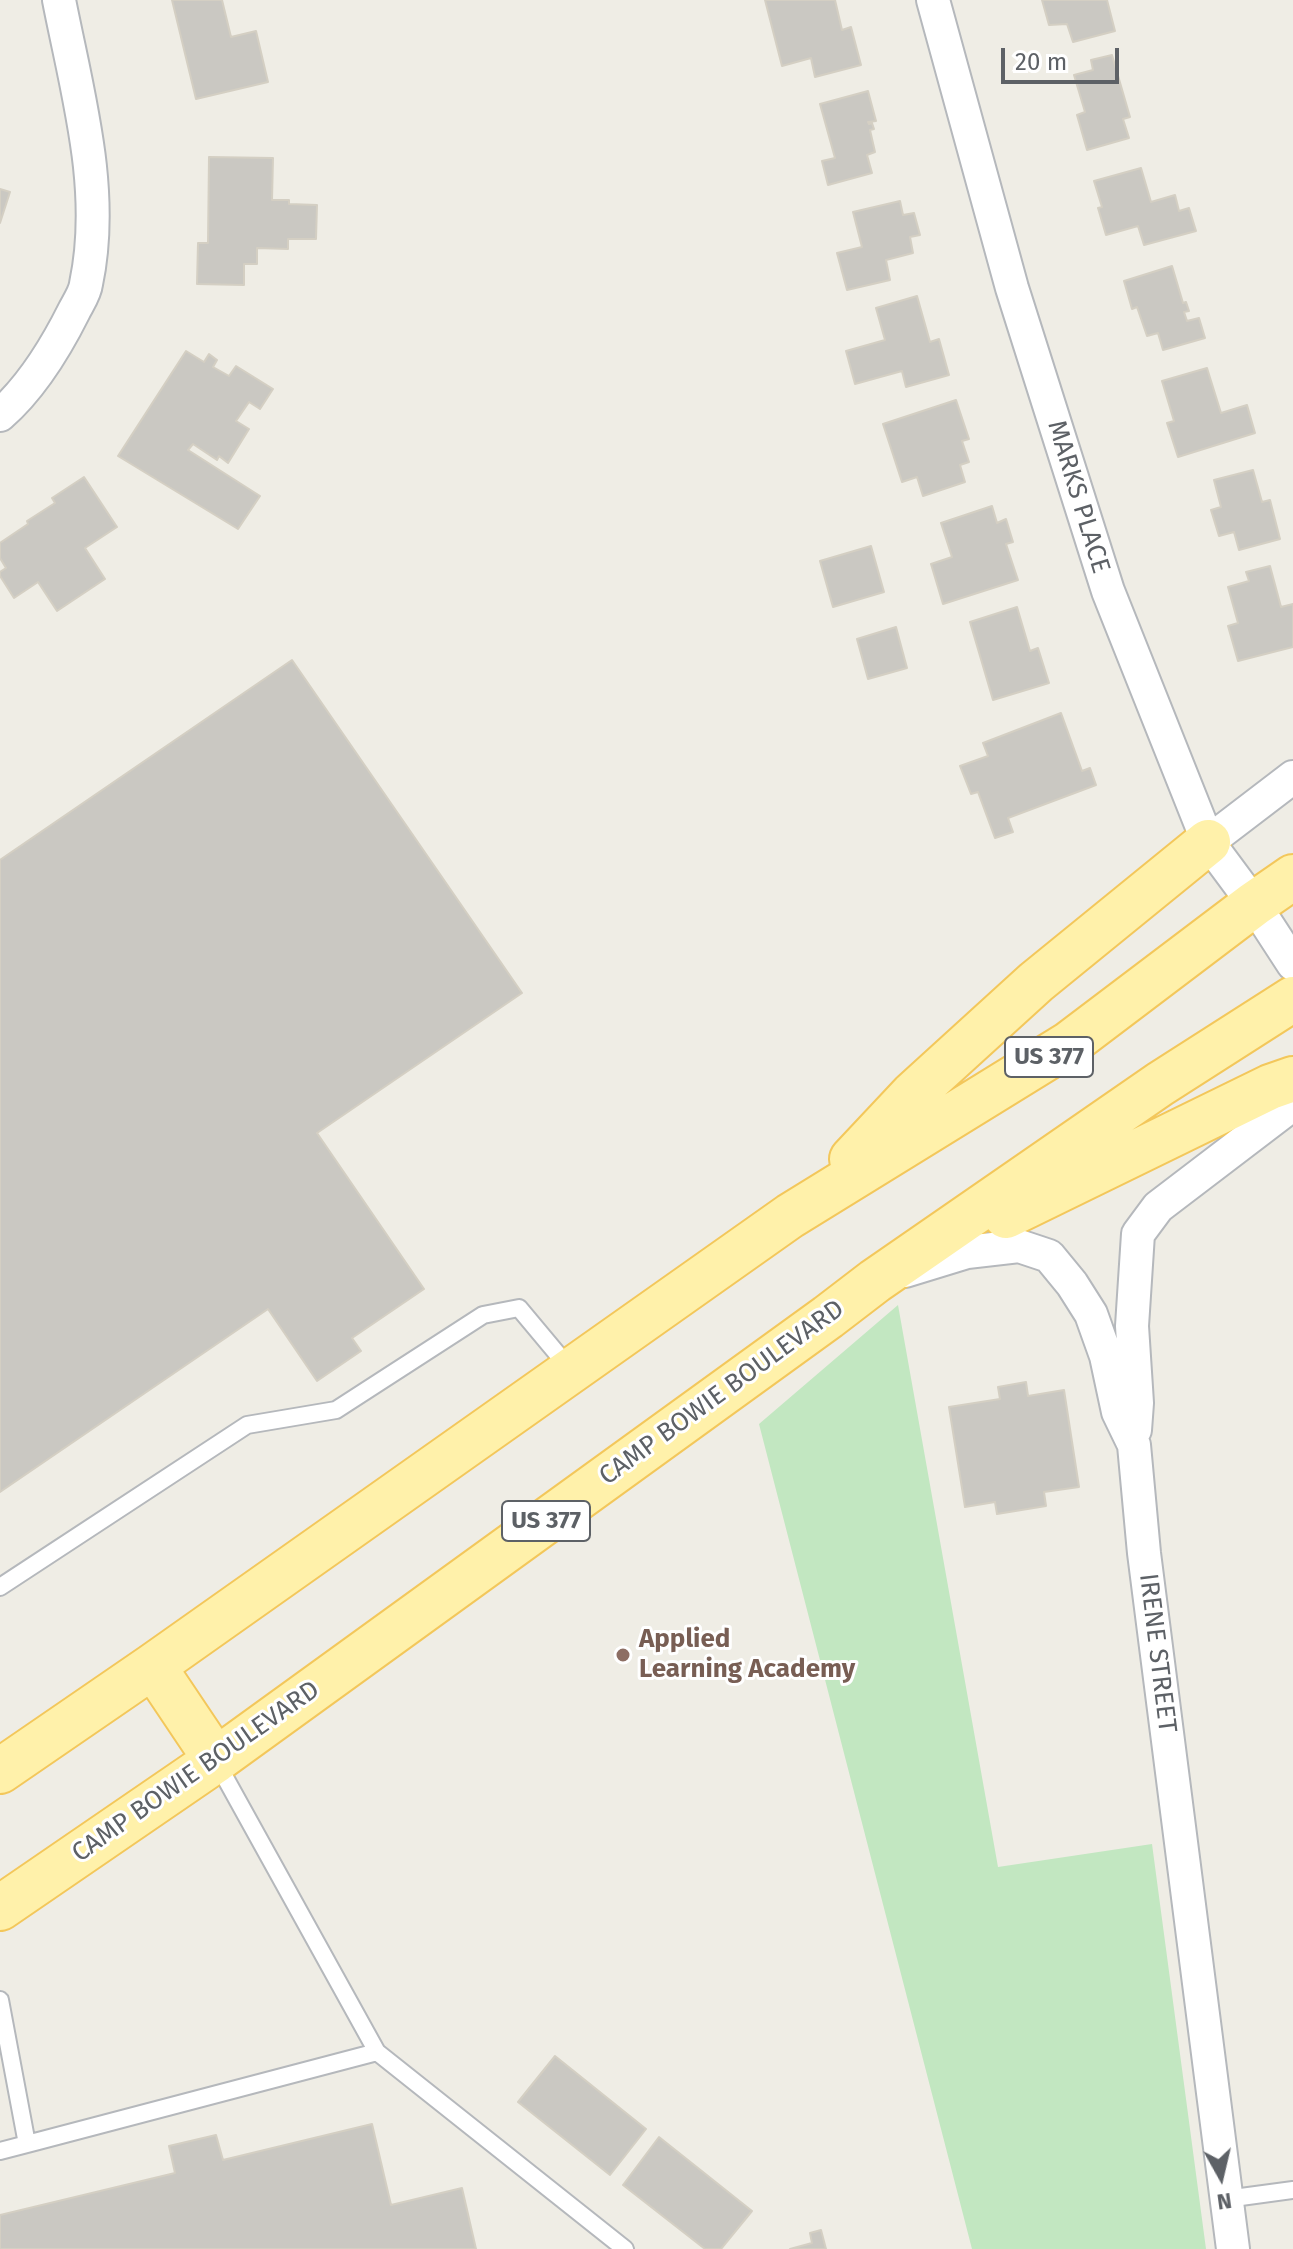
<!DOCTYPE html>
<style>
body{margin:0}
#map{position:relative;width:1293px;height:2249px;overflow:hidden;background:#efede5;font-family:"Fira Sans",sans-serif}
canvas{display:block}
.north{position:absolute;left:1181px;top:2137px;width:80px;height:80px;-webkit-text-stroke:6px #fff;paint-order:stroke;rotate:172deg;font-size:22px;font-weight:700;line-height:32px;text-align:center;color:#5d6166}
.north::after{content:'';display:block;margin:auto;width:28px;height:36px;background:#5d6166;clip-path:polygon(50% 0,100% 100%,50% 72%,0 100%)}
.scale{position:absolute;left:1001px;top:48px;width:118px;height:36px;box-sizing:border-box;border:4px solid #5d6166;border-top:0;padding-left:10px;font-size:24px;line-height:28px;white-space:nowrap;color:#5d6166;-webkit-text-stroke:6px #fff;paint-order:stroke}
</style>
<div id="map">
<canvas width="1293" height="2249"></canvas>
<div class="north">N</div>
<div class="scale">20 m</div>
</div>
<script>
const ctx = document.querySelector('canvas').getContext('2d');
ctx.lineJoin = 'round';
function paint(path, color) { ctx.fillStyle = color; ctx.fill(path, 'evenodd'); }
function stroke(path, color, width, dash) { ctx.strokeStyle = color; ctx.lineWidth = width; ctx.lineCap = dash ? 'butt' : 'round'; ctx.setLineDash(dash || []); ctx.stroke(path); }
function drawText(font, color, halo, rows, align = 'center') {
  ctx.font = font + ' "Fira Sans",sans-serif'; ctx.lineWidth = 6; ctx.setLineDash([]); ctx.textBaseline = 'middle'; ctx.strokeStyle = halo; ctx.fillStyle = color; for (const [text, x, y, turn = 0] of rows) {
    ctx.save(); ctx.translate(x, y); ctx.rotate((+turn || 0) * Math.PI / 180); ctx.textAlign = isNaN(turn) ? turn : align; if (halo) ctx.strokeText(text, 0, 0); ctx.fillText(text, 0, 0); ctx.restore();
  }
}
paint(new Path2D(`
 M 898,1305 L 998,1867 L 1152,1844 L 1206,2249 L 972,2249 L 759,1424 Z`), '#c2e7c1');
const building = new Path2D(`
 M 172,0 L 222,0 L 231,37 L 256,31 L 268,82 L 196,99 Z
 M 765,0 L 835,0 L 842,30 L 851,27 L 861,65 L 815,77 L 811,58 L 782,66 Z
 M 1042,0 L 1107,0 L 1115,31 L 1073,42 L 1067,24 L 1049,25 Z
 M 1112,55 L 1130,117 L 1123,119 L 1129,138 L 1087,150 L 1077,115 L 1085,112 L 1074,75 L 1093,70 L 1091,60 Z
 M 868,91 L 876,121 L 868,122 L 869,124 L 872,123 L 874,129 L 870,130 L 875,152 L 867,155 L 872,173 L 828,185 L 822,161 L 835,158 L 820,104 Z
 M 209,157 L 273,158 L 272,200 L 289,200 L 289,204 L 317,205 L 316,239 L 288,239 L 288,249 L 257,248 L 257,264 L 244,264 L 244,285 L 197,284 L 198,243 L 208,243 Z
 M 1141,168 L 1151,202 L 1175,195 L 1179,211 L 1189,208 L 1196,231 L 1144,245 L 1138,226 L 1106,235 L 1098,208 L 1102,207 L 1094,181 Z
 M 0,189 L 10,192 L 0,223 Z
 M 900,201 L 903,215 L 914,213 L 920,235 L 910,237 L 913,253 L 886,260 L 890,280 L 847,290 L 837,253 L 862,247 L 853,212 Z
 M 1172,266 L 1183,303 L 1186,302 L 1189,311 L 1184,312 L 1187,321 L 1199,318 L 1205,338 L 1163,350 L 1158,333 L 1147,336 L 1137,307 L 1132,309 L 1124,281 Z
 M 917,296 L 930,342 L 939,339 L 949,375 L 906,387 L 902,371 L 855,384 L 846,351 L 885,340 L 876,308 Z
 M 186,351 L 204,362 L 209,354 L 217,360 L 213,367 L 229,376 L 236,366 L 273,389 L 260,409 L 249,402 L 236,421 L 249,429 L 228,463 L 219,456 L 217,460 L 193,444 L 188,450 L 260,496 L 238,529 L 118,456 Z
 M 1207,368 L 1221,413 L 1247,405 L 1255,433 L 1178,457 L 1167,423 L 1174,421 L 1162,381 Z
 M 956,400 L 969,439 L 962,441 L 969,462 L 960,465 L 965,482 L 923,496 L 917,477 L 902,482 L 883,424 Z
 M 1253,470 L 1262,502 L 1270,500 L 1280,539 L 1239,550 L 1234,532 L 1219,536 L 1211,510 L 1221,507 L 1214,480 Z
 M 84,477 L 117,527 L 85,548 L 105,579 L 57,611 L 38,582 L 14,598 L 0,576 L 0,572 L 6,568 L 0,558 L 0,543 L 28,524 L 27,521 L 55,503 L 52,498 Z
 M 992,506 L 997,523 L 1006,519 L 1013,542 L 1006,544 L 1018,580 L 943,604 L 931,564 L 952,557 L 941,523 Z
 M 871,546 L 884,592 L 833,607 L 820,561 Z
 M 1270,566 L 1281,607 L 1293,604 L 1293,647 L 1238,661 L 1228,626 L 1238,623 L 1228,587 L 1249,581 L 1246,572 Z
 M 1017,607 L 1030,651 L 1038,648 L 1049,683 L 993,700 L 970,622 Z
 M 896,627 L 907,668 L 868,679 L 857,639 Z
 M 292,660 L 522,993 L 317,1133 L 424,1289 L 352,1338 L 361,1351 L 317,1381 L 268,1309 L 0,1492 L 0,860 Z
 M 1061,713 L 1082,771 L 1090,768 L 1096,785 L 1008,818 L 1013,832 L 995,838 L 978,792 L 971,794 L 960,766 L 988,756 L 983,743 Z
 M 1026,1382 L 1028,1396 L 1064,1390 L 1079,1487 L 1044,1492 L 1046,1506 L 997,1514 L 995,1502 L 965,1507 L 949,1407 L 1000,1399 L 998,1387 Z
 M 555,2056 L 646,2129 L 610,2175 L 518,2102 Z
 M 372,2124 L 391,2205 L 462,2188 L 476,2249 L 0,2249 L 0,2215 L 175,2173 L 169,2146 L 216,2135 L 223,2160 Z
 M 659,2137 L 752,2211 L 721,2249 L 705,2249 L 623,2185 Z
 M 821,2230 L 826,2249 L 790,2249 L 812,2243 L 810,2233 Z`);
paint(building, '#cac8c2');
stroke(building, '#d4cfc3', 2);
const service = new Path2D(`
 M 0,1587 L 247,1425 L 336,1410 L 483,1315 L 519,1308 L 570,1369
 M 217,1763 L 377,2052 L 625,2249
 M 0,2000 L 27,2144 L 0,2151
 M 27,2144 L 377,2052
 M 1226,2199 L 1293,2190`);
const minor = new Path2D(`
 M 933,0 L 1012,288 L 1108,591 L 1208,842 L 1254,904 L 1293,964
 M 0,415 C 32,387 55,349 74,311 C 78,303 85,293 86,284 C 106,190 77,92 59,0
 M 1208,842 L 1293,777
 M 905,1271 L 967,1252 L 1019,1246 L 1049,1256 L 1072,1284 L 1091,1314 L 1106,1356 L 1118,1412 L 1134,1445 L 1144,1553 L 1233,2249
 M 1135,1430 L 1137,1403 L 1132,1326 L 1138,1234 L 1158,1207 L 1293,1104`);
const primary = new Path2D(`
 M 852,1159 L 913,1094 L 1036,982 L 1208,842
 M 1006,1216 L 1270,1087 L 1293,1079
 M 153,1666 L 216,1760
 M 0,1771 L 153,1666 L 790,1216 L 1069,1044 L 1254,904 L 1293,877
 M 0,1908 L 216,1760 L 828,1317 L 875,1281 L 1160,1084 L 1293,999`);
stroke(service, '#b5b8bc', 20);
stroke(minor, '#b5b8bc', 36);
stroke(primary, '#f3c75b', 48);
stroke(service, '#fff', 16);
stroke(minor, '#fff', 32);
stroke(primary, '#fff1aa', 44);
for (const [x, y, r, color] of [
 [623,1655,8,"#8d6e63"]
]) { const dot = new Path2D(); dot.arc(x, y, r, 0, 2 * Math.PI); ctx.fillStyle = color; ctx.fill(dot); stroke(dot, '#fff', 3); }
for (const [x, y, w] of [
 [1049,1057,88],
 [546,1521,88]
]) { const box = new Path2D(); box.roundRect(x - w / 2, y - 20, w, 40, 6); ctx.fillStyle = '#fff'; ctx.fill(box); stroke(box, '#5d6166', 2); }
drawText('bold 24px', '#5d6166', null, [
 ["US 377",1049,1057],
 ["US 377",546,1521]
]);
drawText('26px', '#5d6166', '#fff', [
 ["MARKS PLACE",1078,497,73],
 ["CAMP BOWIE BOULEVARD",722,1393,-36],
 ["IRENE STREET",1157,1653,83],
 ["CAMP BOWIE BOULEVARD",196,1772,-35]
]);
drawText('bold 26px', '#785e54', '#fff', [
 ["Applied",639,1640],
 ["Learning Academy",639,1670]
], 'left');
</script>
